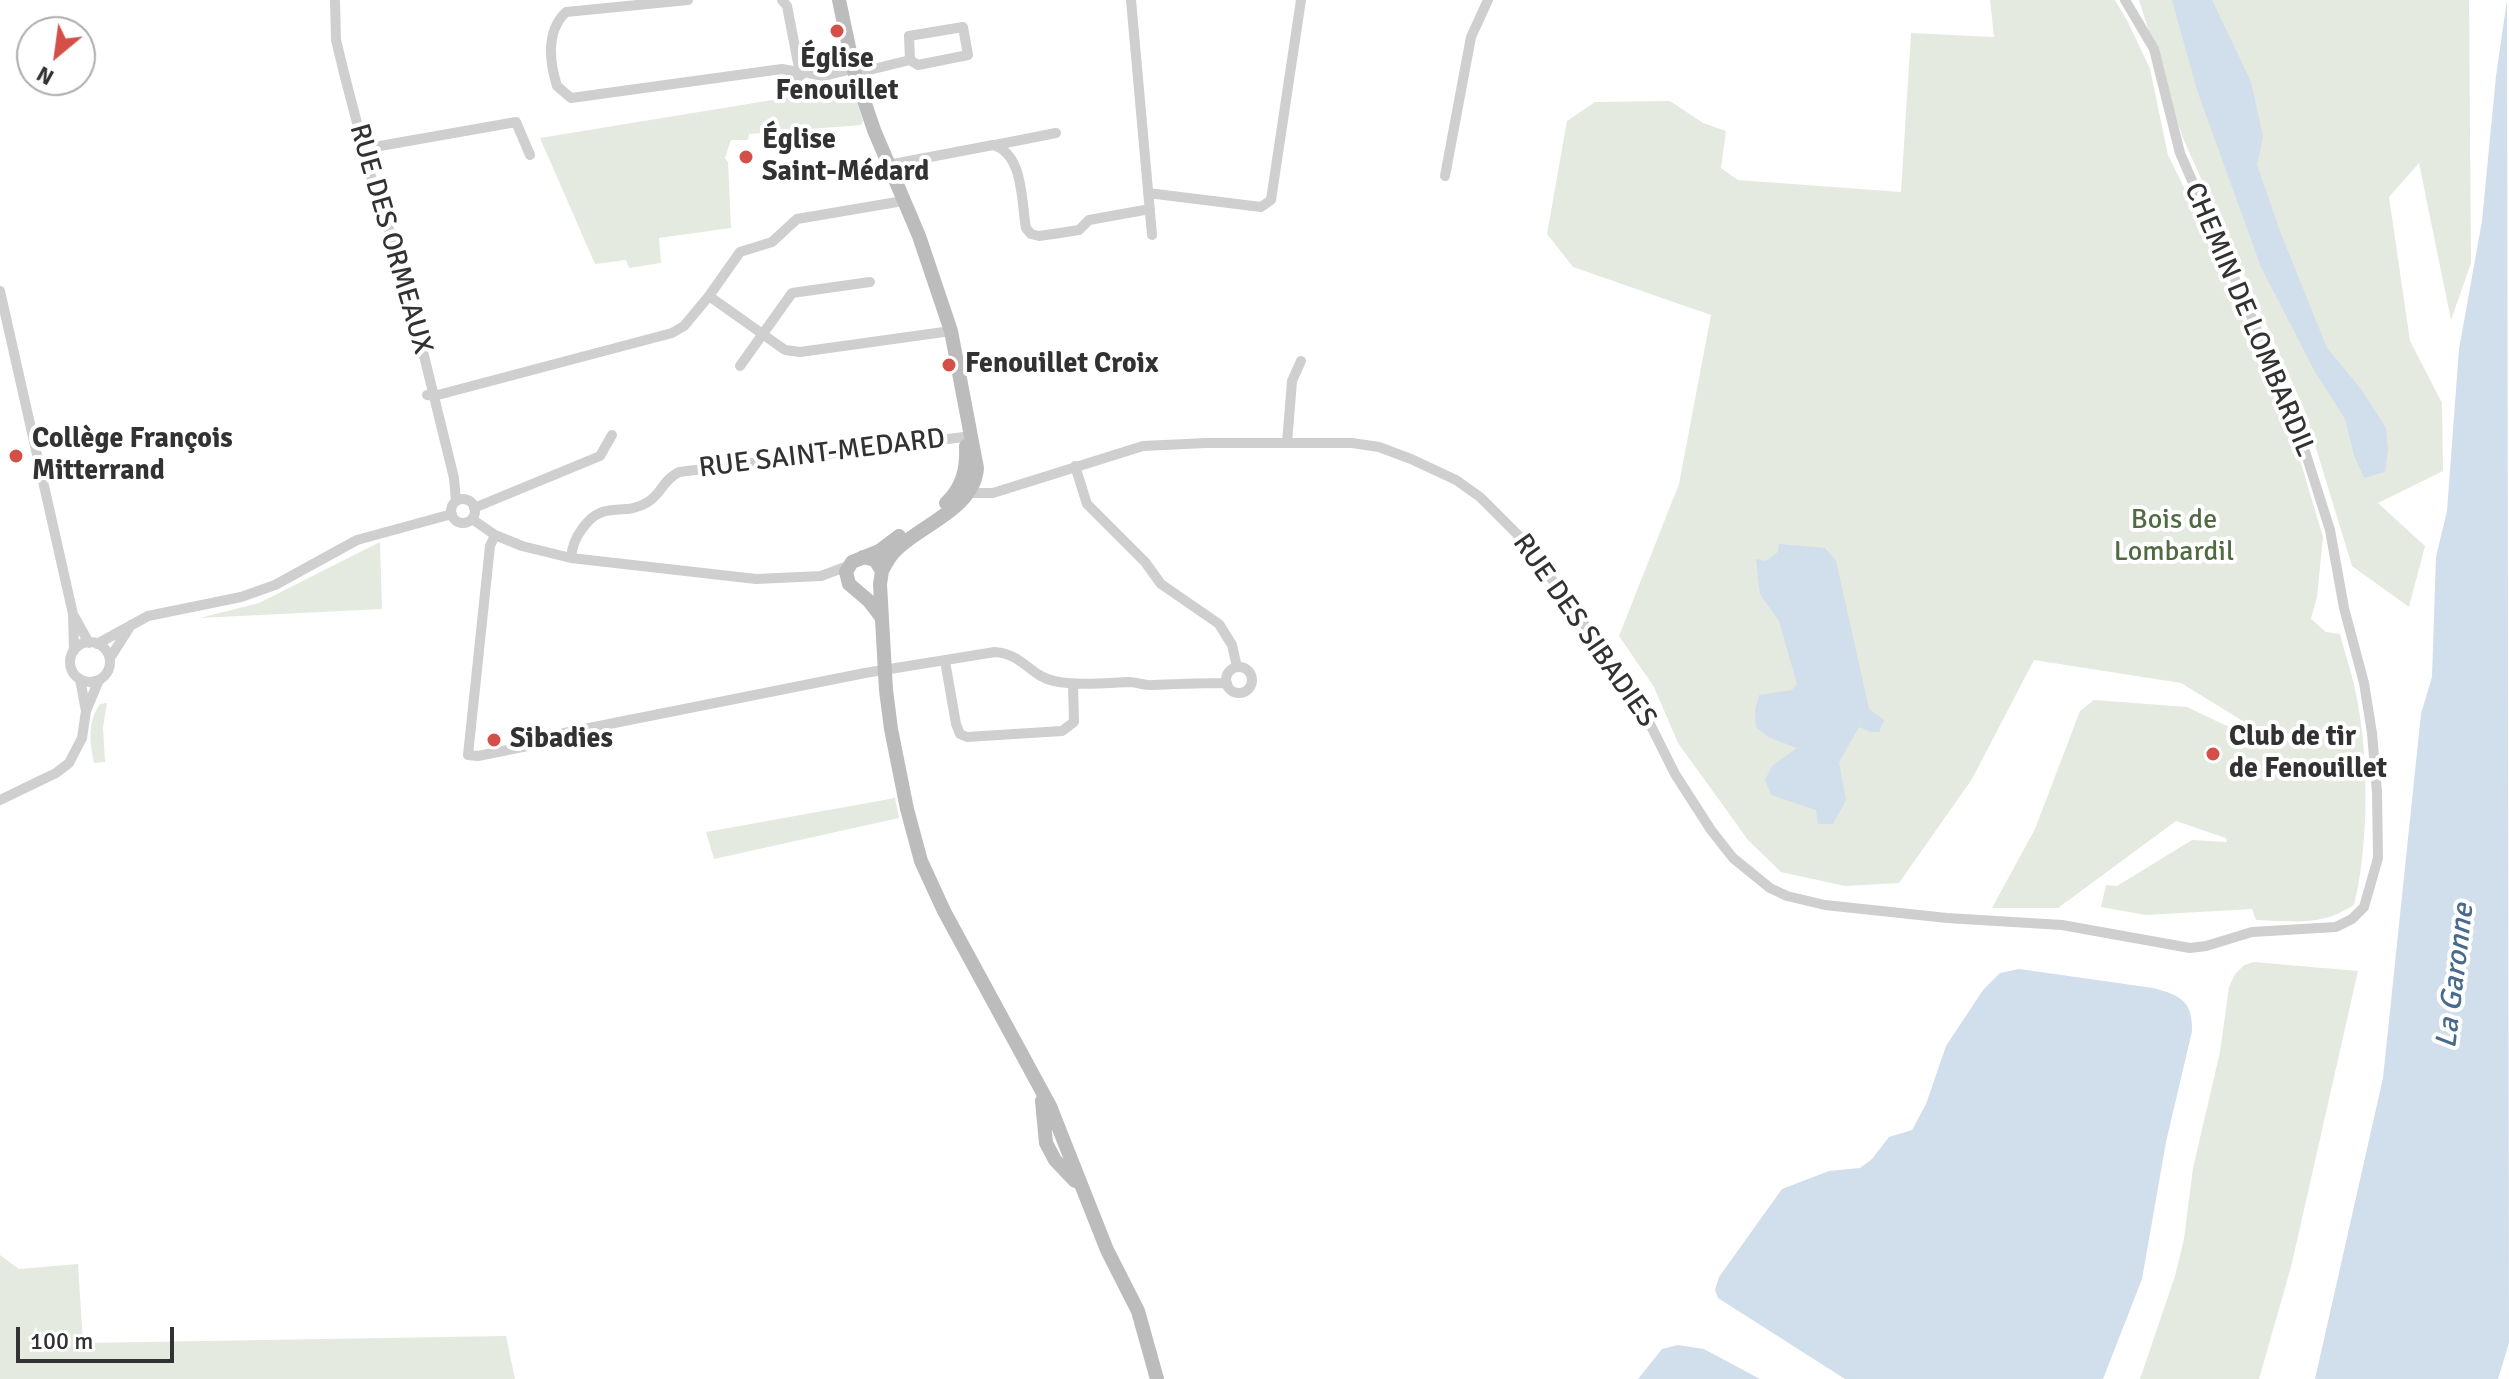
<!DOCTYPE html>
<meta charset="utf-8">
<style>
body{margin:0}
#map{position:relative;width:2509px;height:1379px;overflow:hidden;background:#fff;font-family:Signika,sans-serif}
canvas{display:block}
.north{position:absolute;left:16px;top:16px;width:80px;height:80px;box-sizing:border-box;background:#fff;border:2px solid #adadad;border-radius:50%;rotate:209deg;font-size:22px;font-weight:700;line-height:32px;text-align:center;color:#323232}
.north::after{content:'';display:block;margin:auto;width:28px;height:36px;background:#d54f49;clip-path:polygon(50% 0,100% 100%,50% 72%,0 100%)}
.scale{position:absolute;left:16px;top:1327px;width:158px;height:36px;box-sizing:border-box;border:4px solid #323232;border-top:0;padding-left:10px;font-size:24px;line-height:28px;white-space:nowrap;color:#323232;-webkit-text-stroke:6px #fff;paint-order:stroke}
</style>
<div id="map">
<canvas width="2509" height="1379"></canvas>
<div class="north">N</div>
<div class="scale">100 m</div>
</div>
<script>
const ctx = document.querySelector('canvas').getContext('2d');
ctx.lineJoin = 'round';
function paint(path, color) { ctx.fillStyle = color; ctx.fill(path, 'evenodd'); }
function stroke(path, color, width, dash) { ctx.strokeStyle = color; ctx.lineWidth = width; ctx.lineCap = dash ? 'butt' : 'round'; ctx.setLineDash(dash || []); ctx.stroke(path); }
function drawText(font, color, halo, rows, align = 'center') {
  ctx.font = font + ' Signika,sans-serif'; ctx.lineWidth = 8; ctx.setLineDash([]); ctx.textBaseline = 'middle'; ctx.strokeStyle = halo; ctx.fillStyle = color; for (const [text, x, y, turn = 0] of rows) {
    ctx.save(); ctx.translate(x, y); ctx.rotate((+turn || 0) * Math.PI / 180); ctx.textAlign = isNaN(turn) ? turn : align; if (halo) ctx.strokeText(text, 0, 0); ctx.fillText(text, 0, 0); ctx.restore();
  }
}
paint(new Path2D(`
 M 1990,0 L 2115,0 L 2128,22 L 2150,69 L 2168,155 L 2200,220 L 2295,443 L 2323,537 L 2317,597 L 2311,619 L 2326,632 L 2340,634 C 2345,654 2352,674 2356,694 C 2369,755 2369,845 2354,905 C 2320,927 2295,921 2256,920 L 2252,909 L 2146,915 L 2101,907 L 2106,885 L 2117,886 L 2192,840 L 2227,842 L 2226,838 L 2176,821 L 2058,908 L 1992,908 L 2035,829 L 2080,711 L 2094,700 L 2187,707 L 2248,736 L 2251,726 L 2181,683 L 2034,660 L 1972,779 L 1899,883 L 1845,886 L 1781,872 L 1748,840 L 1678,743 L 1654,687 L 1619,636 L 1679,484 L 1711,315 L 1573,267 L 1547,234 L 1567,121 L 1595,102 L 1670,101 L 1703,123 L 1726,131 L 1721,168 L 1738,180 L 1901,192 L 1911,33 L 1994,37 Z
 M 2139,0 L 2469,0 L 2471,263 L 2451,320 L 2419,163 L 2389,197 L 2410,341 L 2442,403 L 2443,471 L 2378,503 L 2425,546 L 2409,607 L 2352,566 L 2304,409 L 2182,136 Z
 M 852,87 L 863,121 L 861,125 L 749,134 L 748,140 L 731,140 L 725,158 L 728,162 L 731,228 L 659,238 L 661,263 L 629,268 L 626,260 L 595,264 L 540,138 Z
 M 380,542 L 382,609 L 200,618 L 259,603 Z
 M 107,703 L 103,727 L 105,762 L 94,763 C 90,742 87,722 100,704 Z
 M 895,798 L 899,818 L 714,859 L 706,832 Z
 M 2254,962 L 2358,971 L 2291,1267 L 2259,1379 L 2140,1379 L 2175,1276 L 2184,1239 L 2193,1168 L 2220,1052 L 2229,987 L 2235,974 L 2244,965 Z
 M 0,1255 L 19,1269 L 78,1264 L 83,1343 L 506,1336 L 515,1379 L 0,1379 Z`), '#e4eadf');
paint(new Path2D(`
 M 2172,0 L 2212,0 L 2251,82 L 2263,136 L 2257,165 L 2281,234 L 2327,348 L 2361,389 L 2386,428 L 2388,449 L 2385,472 L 2364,478 L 2354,455 L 2345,419 L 2314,370 L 2261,267 L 2197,90 Z
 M 2507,0 L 2509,1343 L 2498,1379 L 2315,1379 L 2383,1078 L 2421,714 L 2432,677 L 2436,557 L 2447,511 L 2459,349 L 2482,221 L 2496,76 Z
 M 1779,544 L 1825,548 L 1836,561 L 1869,709 L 1884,720 L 1879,732 L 1871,732 L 1859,727 L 1839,762 L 1846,800 L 1833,824 L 1818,824 L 1816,810 L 1771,795 L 1765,780 L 1772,766 L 1797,748 L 1768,737 L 1756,727 L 1755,710 L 1759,695 L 1792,690 L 1797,684 L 1779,621 L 1760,594 L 1756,559 L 1766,561 L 1778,552 Z
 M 2019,969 L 2153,988 C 2180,995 2193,1001 2192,1031 L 2166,1142 L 2142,1279 L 2103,1379 L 1845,1379 L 1718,1298 L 1715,1290 L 1719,1277 L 1782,1189 L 1829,1171 L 1860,1168 L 1872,1159 L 1889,1137 L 1912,1130 L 1926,1104 L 1946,1046 L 1983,990 L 2000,973 Z
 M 1678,1345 L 1704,1349 L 1760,1379 L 1638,1379 L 1662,1349 Z`), '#d1deeb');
stroke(new Path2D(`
 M 335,0 L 336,40 L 345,77 L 373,184 L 402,266 L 454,478 L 456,501
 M 688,0 L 566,12 C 546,31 549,60 557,86 L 571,98 L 782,69 L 793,71 L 797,78 L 805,72
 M 782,0 L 787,6 L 798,63 L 808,73 L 824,76 L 848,70 L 861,72 L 910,60
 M 1131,0 L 1152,235
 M 963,27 L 968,55 L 918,65 L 910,60 L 909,36 Z
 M 995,145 L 1056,133
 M 363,149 L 516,122 L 530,155
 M 888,165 L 993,145 C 1024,154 1021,201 1026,228 L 1031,234 L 1039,236 L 1060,233 L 1079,230 L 1089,220 L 1150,209
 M 1445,176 L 1471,37 L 1488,0
 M 1148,193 L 1261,207 L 1271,200 L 1301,0
 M 903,201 L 797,219 L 772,242 L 740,252 L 709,296 L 785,350 L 800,352 L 951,331
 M 0,291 L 73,614 L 74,651
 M 740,366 L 792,293 L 870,282
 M 427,395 L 434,396 L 672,333 L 684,326 L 709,296
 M 1287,443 L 1292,381 L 1301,361
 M 1075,466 L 1087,504 L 1145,562 L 1161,584 L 1219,624 L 1232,645 L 1237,667
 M 966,487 L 974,493 L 993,493 L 1143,446 L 1206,443 L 1352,443 L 1379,447 L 1411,459 L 1456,480 L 1480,497 L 1524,541 L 1635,694 L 1675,774 L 1711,830 L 1733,858 L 1770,888 L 1787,896 L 1825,905 L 1947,918 L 2062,925 L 2190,948 L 2206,946 L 2252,932 L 2336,927 L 2352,919 L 2364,907 L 2378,858 L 2377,792 L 2372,733 L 2364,683 L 2344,608 L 2330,530 L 2292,410 L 2180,153 L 2154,49 L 2125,0
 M451 511a12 12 0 1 1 24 0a12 12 0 1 1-24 0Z
 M 474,508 L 600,456 L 612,435
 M 472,519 L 495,535 L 522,546 L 571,558 L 756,579 L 821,576 L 848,566
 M 495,535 L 490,546 L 468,755 L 478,756 L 542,743 L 564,733 L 865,673 L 995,652 C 1023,654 1030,676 1054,681 C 1078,686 1104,683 1129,682 C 1137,682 1145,686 1153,685 C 1177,684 1202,683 1227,683
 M 571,558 C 572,547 575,538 582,529 C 604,498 622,518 648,502 C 662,493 663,480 679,472 L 972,436
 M 74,616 L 89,643
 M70 662a20 20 0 1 1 40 0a20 20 0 1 1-40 0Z
 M 97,644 L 148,616 L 241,597 L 275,585 L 357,540 L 452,514
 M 110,658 L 131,625
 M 945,661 L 956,724 L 960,734 L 967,737 L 1062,731 L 1074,722 L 1073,684
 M1226 680a13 13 0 1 1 26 0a13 13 0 1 1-26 0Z
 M 80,679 L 86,711
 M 0,800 L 56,773 L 69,763 L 82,738 L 86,711 L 99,680`), '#cfcfcf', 10);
stroke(new Path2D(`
 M 839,0 L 854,71 L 874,130 L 919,236 L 951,331 L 977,468 C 974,509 922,524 896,550 C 890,555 886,563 882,571
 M 946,503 C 963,487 967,469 966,446
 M 863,557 L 875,560 L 882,571 L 880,584 L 886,690 L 891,729 L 907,809 L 921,861 L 944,911 L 1050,1106 L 1107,1250 L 1138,1311 L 1157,1379
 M 882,618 L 869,601 L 849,584 L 846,572 L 852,562 L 879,551 L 899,536
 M 1042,1101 L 1046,1143 L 1055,1160 L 1075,1181`), '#bcbcbc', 14);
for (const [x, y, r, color] of [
 [837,31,8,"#d54f49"],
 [746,157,8,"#d54f49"],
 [949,365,8,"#d54f49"],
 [16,456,8,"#d54f49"],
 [494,740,8,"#d54f49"],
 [2213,754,8,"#d54f49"]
]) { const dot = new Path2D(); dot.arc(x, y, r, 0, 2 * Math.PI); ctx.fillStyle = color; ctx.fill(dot); stroke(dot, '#fff', 3); }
drawText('bold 28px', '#323232', '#fff', [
 ["Église",837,60,"center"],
 ["Fenouillet",837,92,"center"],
 ["Église",762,141],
 ["Saint-Médard",762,173],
 ["Fenouillet Croix",965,365],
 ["Collège François",32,440],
 ["Mitterrand",32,472],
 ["Club de tir",2229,738],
 ["de Fenouillet",2229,770],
 ["Sibadies",510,740]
], 'left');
drawText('28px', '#323232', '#fff', [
 ["RUE DES ORMEAUX",390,239,74],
 ["CHEMIN DE LOMBARDIL",2249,320,67],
 ["RUE SAINT-MEDARD",822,454,-7],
 ["RUE DES SIBADIES",1584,631,55]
]);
drawText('28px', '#516a43', '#fff', [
 ["Bois de",2174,521],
 ["Lombardil",2174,553]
]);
drawText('italic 30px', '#476a8d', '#fff', [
 ["La Garonne",2456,976,-83]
]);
</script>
